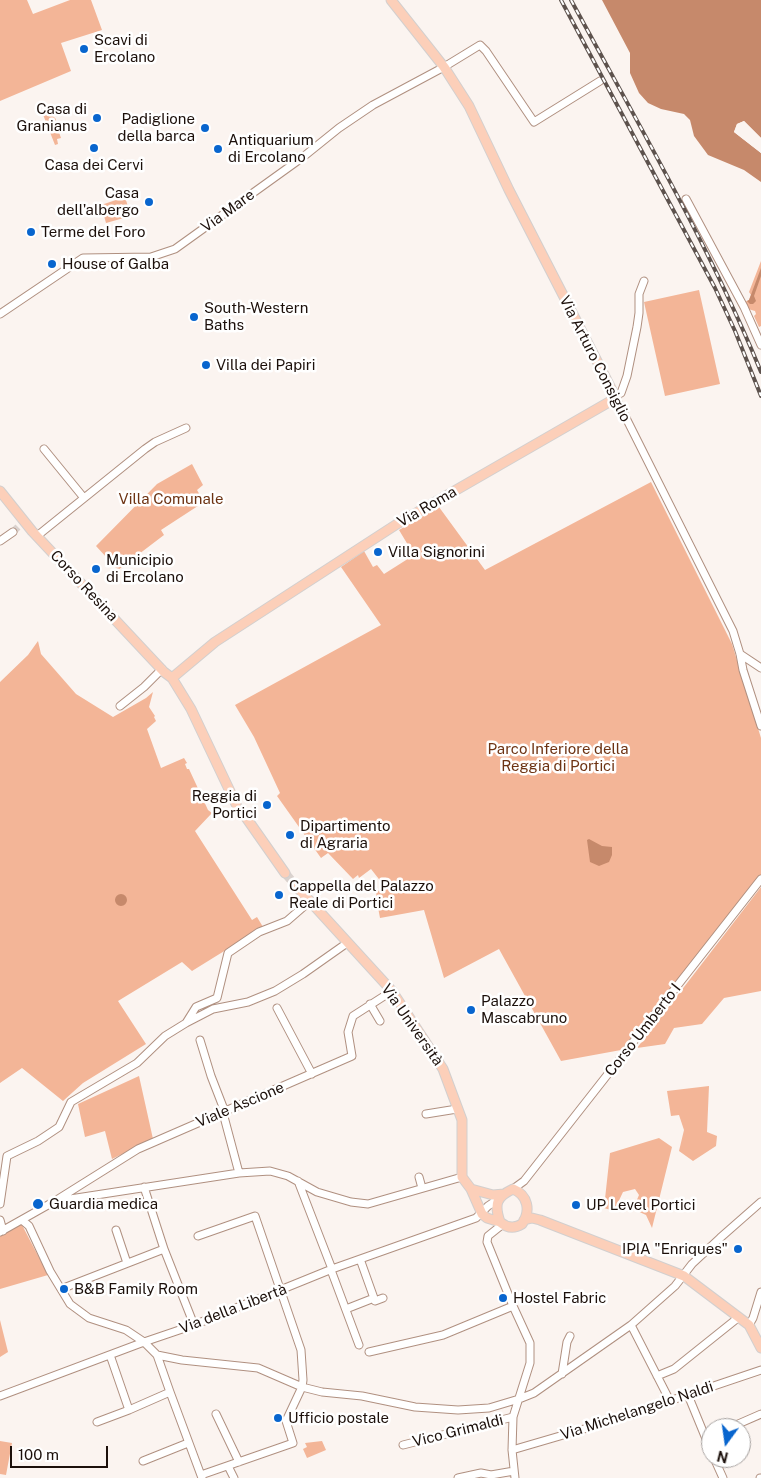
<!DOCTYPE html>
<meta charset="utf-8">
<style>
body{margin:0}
#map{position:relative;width:761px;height:1478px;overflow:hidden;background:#fbf4f0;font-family:"Public Sans",sans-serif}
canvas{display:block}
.north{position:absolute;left:701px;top:1418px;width:50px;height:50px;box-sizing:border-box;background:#fff;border:1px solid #a49f9d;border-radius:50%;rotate:194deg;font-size:14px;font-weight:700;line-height:20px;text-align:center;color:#1c100b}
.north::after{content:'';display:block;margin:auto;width:18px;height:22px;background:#0865ce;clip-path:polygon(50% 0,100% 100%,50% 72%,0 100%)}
.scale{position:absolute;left:10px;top:1446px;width:98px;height:22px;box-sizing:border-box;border:2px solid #1c100b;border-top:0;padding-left:6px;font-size:15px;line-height:18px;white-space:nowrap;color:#1c100b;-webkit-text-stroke:4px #fff;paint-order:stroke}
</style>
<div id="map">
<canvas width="761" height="1478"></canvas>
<div class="north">N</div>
<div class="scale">100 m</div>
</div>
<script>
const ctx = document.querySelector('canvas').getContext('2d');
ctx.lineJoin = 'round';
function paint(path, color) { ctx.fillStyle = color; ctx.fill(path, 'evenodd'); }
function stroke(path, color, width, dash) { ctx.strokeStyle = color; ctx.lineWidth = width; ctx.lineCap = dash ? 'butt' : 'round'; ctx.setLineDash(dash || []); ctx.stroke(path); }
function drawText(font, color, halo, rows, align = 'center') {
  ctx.font = font + ' "Public Sans",sans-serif'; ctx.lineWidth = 5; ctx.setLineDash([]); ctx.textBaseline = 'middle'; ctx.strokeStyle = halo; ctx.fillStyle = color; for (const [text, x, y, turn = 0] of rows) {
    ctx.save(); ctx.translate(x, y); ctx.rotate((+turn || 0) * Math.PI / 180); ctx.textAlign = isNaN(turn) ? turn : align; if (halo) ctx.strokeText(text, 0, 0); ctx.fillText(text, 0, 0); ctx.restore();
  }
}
paint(new Path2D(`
 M 0,0 L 27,0 L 33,14 L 70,0 L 91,0 L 102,30 L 61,43 L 71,71 L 0,101 Z
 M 45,108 L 56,119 L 55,121 L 61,138 L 57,139 L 58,144 L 55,145 L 42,112 Z
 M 125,197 L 131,216 L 106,223 L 101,205 Z
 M 761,261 L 761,326 L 759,327 L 754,316 L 756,314 L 755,311 L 748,309 L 745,302 L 749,300 L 751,295 L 749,292 Z
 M 699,290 L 720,384 L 665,396 L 644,302 Z
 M 192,464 L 203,485 L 197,490 L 204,502 L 161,530 L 164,535 L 118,570 L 96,546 L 157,484 Z
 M 651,482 L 732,644 L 761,738 L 761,876 L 621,1050 L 561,1061 L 499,949 L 444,978 L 424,910 L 380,918 L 377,902 L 376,891 L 383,890 L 382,883 L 371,869 L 359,878 L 358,875 L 353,879 L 328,853 L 321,858 L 277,796 L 280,793 L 254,737 L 235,705 L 381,625 L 341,567 L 364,551 L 373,567 L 377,565 L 384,574 L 414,555 L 399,530 L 439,507 L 485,570 Z
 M 38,641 L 41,654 L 76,694 L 113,717 L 146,698 L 153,692 L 149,707 L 155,716 L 154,717 L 156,721 L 147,729 L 161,768 L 184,758 L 187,763 L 185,764 L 187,769 L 189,769 L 208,810 L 212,813 L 195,831 L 252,920 L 257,917 L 263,927 L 192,971 L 182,962 L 118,1001 L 146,1044 L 83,1083 L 63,1101 L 22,1068 L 0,1083 L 0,682 L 28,655 Z
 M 761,887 L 761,991 L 724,998 L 702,1024 L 674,1028 L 665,1044 L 637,1048 Z
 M 139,1076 L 153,1139 L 112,1159 L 105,1131 L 85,1137 L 78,1104 Z
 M 709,1086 L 707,1132 L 717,1136 L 716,1146 L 693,1161 L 679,1151 L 684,1130 L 679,1115 L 671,1116 L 667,1091 Z
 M 659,1138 L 672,1147 L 652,1228 L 646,1215 L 633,1209 L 639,1195 L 635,1189 L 623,1192 L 614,1211 L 604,1208 L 610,1153 Z
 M 21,1223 L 48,1275 L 0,1289 L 0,1234 Z
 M 0,1320 L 8,1352 L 0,1357 Z
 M 0,1441 L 12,1443 L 6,1475 L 0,1474 Z
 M 322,1441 L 326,1450 L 307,1458 L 303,1449 L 307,1447 L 305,1443 Z`), '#f3b597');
paint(new Path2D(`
 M 602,0 L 761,0 L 761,138 L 744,121 L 737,124 L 734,132 L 761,153 L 761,182 L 744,170 L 708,155 L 694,136 L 690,120 L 684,114 L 661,109 L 648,103 L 639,93 L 630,73 L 630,53 Z
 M 761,268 L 761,276 L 754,296 L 756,301 L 753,304 L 750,304 L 747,301 L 749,300 Z
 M 589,839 L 602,846 L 612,847 L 612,855 L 609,862 L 599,866 L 590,862 L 587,840 Z
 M115 900a6 6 0 1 1 12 0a6 6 0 1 1-12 0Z`), '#c6896b');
paint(new Path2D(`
 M 744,121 L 761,138 L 761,141 L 744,124 L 739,126 L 737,131 L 761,150 L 761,153 L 734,132 L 737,124 Z`), '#fbf4f0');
stroke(new Path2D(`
 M 13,532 L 24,521`), '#dad2ce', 7, [7, 3.5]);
stroke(new Path2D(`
 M 236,804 L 245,816
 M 285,873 L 297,887`), '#dad2ce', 9, [9, 4.5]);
const minor = new Path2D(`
 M 686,199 L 744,307 L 761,345
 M 0,314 L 83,258 L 151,257 L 175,249 L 303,157 L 339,128 L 373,105 L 444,67 L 480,45 L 486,51 L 534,122 L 600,81
 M 615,396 L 621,393 L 627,376 L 637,327 L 639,313 L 639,294 L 644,281
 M 616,398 L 733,631 L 740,654 L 743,670 L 761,726
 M 44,449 L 84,498
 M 37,536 L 145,449 L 155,442 L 186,428
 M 0,541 L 13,532
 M 740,654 L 761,668
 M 120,706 L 144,687 L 162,669
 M 370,1004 L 380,1021
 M 277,1008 L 312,1074
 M 186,1023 L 213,1009 L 248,1002 L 275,991 L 303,974 L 347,943
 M 200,1040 L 211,1076 L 225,1112
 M 223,1113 L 239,1173
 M 426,1114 L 457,1109
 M 419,1177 L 422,1188
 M 298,1181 L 332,1269
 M 144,1187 L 164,1249 L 194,1325
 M 513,1189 L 524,1181 L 761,879
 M 57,1201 L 239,1173 L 270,1171 L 288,1176 L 317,1192 L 351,1202 L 368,1204 L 462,1177
 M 0,1204 L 7,1156 L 38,1141 L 59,1127 L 71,1102 L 137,1063 L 165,1036 L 186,1023 L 196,1007 L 217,998 L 228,953 L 259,932 L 287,921 L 310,901
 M 0,1220 L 3,1231
 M 22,1220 L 29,1226 L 50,1271 L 70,1304 L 89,1318 L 126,1330 L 144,1342 L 157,1355 L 170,1392 L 202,1478
 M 503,1224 L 488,1236 L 487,1242 L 513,1306 L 530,1343 L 530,1363 L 513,1417 L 512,1450 L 515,1478
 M 116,1230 L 127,1263
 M 0,1232 L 55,1201 L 138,1149 L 352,1056 L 348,1032 L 353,1016 L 392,991
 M 198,1236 L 255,1216 L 301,1350 L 303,1380 L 302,1387 L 286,1421 L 293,1443 L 201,1475
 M 360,1259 L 375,1301 L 383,1298
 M 331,1270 L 359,1345
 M 61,1289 L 164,1249
 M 346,1309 L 374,1298
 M 631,1325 L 670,1401
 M 749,1325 L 753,1318 L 761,1292
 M 369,1352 L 443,1335 L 513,1306
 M 110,1355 L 129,1410 L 170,1392
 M 157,1355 L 182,1360 L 258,1368 L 302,1387 L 322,1392 L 362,1396 L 415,1407 L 458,1410 L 489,1408 L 519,1399 L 534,1393 L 631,1325 L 675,1286 L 692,1264 L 720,1238 L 761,1202
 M 562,1374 L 567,1342 L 570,1336
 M 657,1376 L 674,1369 L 739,1317
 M 688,1395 L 711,1451
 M 0,1396 L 144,1342 L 194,1325 L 332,1269 L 476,1218 L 488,1206 L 497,1200
 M 216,1414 L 239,1462
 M 97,1422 L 129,1410
 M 729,1428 L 761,1414
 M 403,1445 L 513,1417
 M 512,1450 L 601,1424 L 761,1370
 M 714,1458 L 723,1478
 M 143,1461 L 188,1443
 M 228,1466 L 234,1478
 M 458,1478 L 481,1473 L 491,1475 L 514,1471
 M 760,1478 L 761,1478`);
const major = new Path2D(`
 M 0,491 L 32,531 L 164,672 L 172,678 L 191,709 L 236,804
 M 172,678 L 215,642 L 397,524 L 616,398 L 509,190 L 469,106 L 444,67 L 391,0
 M 245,816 L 285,873
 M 297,887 L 392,991 L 443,1069 L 462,1120 L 462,1177 L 471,1189 L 482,1214 L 487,1218 L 500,1222
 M 471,1189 L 493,1195 L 504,1194
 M 513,1189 C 528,1195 531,1211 522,1224 C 514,1229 507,1228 500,1222 C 494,1204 496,1197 513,1189 Z
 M 524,1220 L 532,1218 L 540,1220 L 684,1276 L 749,1325 L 761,1348`);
stroke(minor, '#b09080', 9);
stroke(major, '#d2cfce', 11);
stroke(minor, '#fff', 7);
stroke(major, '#fccfb9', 9);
const rail = new Path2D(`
 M 561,0 L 715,288 L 735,331 L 761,396
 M 571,0 C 637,122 708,243 761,372`);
stroke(rail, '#5d524d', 4);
stroke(rail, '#fff', 2, [5.5]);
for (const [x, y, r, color] of [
 [84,49,5,"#0865ce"],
 [97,118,5,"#0865ce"],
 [205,128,5,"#0865ce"],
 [94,148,5,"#0865ce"],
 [218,149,5,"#0865ce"],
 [149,202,5,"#0865ce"],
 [31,232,5,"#0865ce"],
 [52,264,5,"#0865ce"],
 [194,317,5,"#0865ce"],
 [206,365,5,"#0865ce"],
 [378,552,5,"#0865ce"],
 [96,569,5,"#0865ce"],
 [267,805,5,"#0865ce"],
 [290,835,5,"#0865ce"],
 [279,895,5,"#0865ce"],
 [471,1010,5,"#0865ce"],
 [38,1204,6,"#0865ce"],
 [576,1205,5,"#0865ce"],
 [738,1249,5,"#0865ce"],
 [64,1289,5,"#0865ce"],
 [503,1298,5,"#0865ce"],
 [278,1418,5,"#0865ce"]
]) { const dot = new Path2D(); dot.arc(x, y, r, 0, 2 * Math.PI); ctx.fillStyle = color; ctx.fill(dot); stroke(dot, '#fff', 2); }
drawText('15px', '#1c100b', '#fff', [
 ["Scavi di",94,40],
 ["Ercolano",94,57],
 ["Casa di",87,109,"right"],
 ["Granianus",87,126,"right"],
 ["Padiglione",195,119,"right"],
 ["della barca",195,136,"right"],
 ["Antiquarium",228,140],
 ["di Ercolano",228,157],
 ["Casa dei Cervi",94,165,"center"],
 ["Casa",139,193,"right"],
 ["dell'albergo",139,210,"right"],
 ["Terme del Foro",41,232],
 ["House of Galba",62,264],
 ["South-Western",204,308],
 ["Baths",204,325],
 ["Villa dei Papiri",216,365],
 ["Villa Signorini",388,552],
 ["Municipio",106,560],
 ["di Ercolano",106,577],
 ["Reggia di",257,796,"right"],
 ["Portici",257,813,"right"],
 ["Dipartimento",300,826],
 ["di Agraria",300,843],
 ["Cappella del Palazzo",289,886],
 ["Reale di Portici",289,903],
 ["Palazzo",481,1001],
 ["Mascabruno",481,1018],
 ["Guardia medica",49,1204],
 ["UP Level Portici",586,1205],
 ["IPIA \"Enriques\"",728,1249,"right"],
 ["B&B Family Room",74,1289],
 ["Hostel Fabric",513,1298],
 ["Ufficio postale",288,1418]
], 'left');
drawText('15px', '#1c100b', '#fff', [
 ["Via Mare",228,211,-36],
 ["Via Arturo Consiglio",595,359,63],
 ["Via Roma",427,507,-30],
 ["Corso Resina",84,586,47],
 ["Via Università",412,1025,55],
 ["Corso Umberto I",643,1030,-52],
 ["Viale Ascione",240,1105,-23],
 ["Via della Libertà",233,1309,-21],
 ["Via Michelangelo Naldi",637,1411,-18],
 ["Vico Grimaldi",458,1431,-14]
]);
drawText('15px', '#6d3313', '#fff', [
 ["Villa Comunale",171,499],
 ["Parco Inferiore della",558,749],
 ["Reggia di Portici",558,766]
]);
</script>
